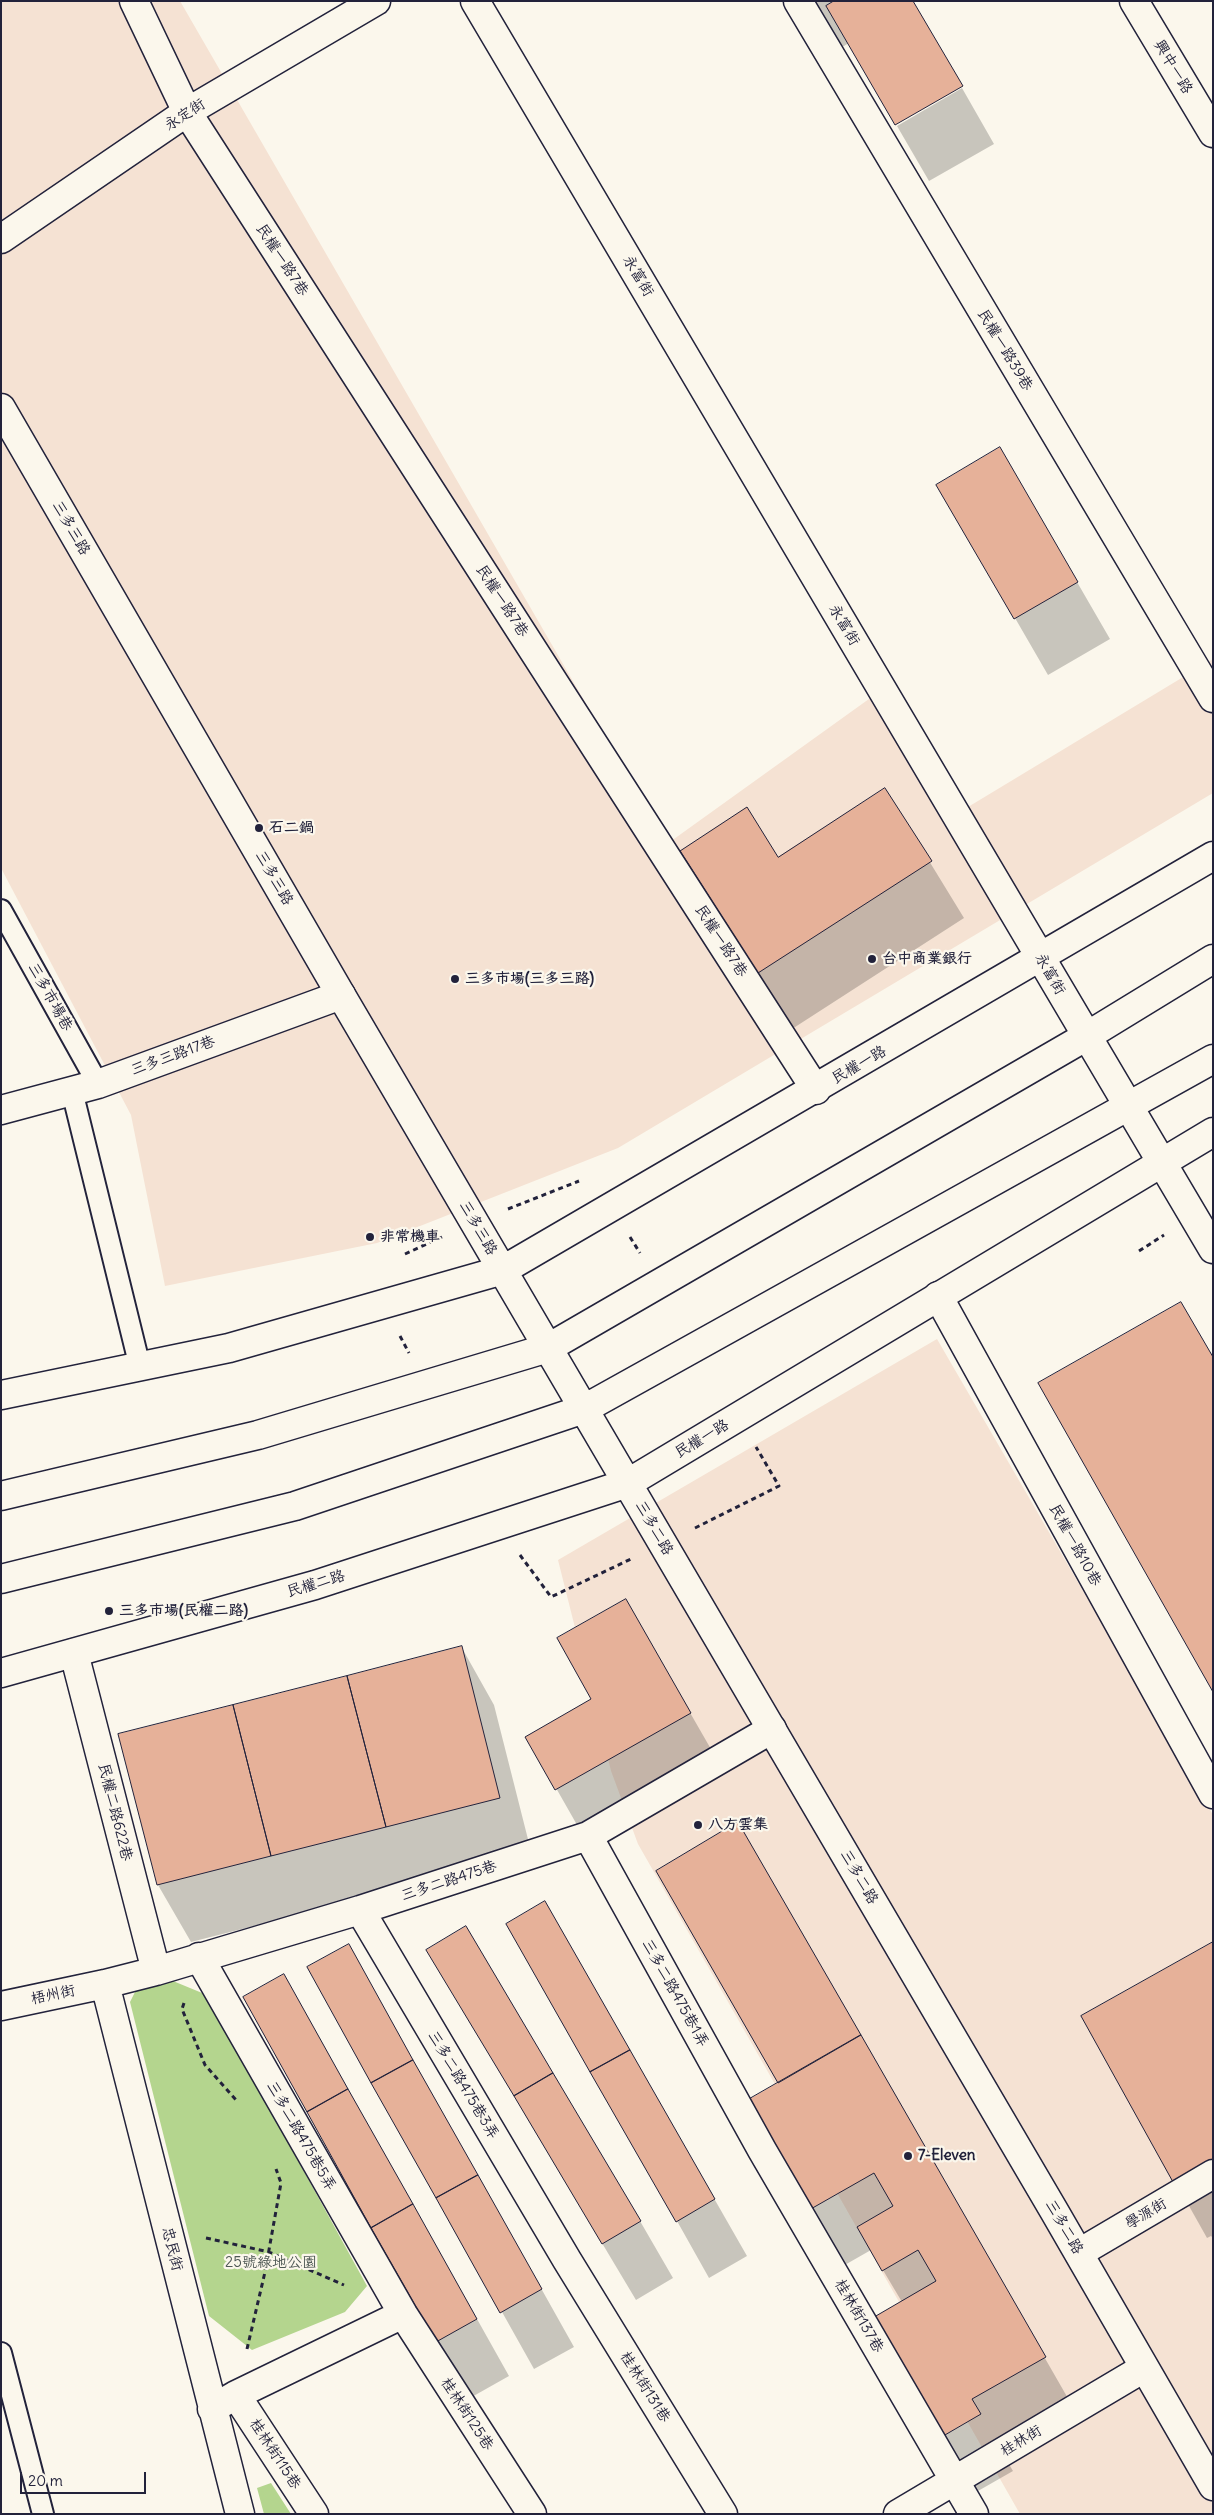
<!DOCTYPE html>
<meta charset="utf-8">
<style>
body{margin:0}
#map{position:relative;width:1214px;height:2515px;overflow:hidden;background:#fbf7ec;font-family:Delius,sans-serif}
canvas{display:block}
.frame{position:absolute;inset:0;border:2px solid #22223b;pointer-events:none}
.scale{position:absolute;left:20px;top:2472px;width:126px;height:22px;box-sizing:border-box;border:2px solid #22223b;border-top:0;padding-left:6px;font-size:15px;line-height:18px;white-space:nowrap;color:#22223b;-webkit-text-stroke:4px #fbf7ec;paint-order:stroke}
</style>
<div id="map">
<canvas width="1214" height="2515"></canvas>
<div class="frame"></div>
<div class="scale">20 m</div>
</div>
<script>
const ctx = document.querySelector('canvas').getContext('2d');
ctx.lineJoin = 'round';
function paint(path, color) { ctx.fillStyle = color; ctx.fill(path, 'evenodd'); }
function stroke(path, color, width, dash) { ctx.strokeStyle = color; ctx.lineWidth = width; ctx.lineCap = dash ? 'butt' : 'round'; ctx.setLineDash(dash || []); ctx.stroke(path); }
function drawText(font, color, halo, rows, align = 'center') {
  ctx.font = font + ' Delius,"LXGW WenKai TC",sans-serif'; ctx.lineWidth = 4.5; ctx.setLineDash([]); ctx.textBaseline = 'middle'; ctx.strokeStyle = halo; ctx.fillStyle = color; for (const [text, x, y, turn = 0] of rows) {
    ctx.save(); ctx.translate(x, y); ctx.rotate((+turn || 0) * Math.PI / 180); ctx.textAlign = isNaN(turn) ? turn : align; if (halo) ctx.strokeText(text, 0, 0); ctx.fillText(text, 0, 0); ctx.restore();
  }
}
paint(new Path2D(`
 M 1,1 L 180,1 L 667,844 L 894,681 L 968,807 L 1213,659 L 1213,793 L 618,1148 L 377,1243 L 165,1286 L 131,1115 L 1,868 Z
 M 937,1339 L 1213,1815 L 1213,2514 L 1020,2514 L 638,1844 L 611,1771 L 558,1560 Z`), '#f5e2d3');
paint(new Path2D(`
 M 173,1981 L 207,1995 L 367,2286 L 345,2312 L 252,2350 L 209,2316 L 130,2002 L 137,1988 Z
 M 271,2483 L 291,2514 L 264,2514 L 257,2488 Z`), '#b4d58e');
paint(new Path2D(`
 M 805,1 L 916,1 L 836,51 Z
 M 962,88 L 994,144 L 929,181 L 897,126 Z
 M 1000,449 L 1110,639 L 1048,675 L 938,485 Z
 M 885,789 L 964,918 L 792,1029 L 714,908 L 682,851 L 778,858 Z
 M 462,1648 L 494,1705 L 532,1855 L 191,1942 L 158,1885 L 120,1734 Z
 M 658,1657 L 723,1770 L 589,1846 L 527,1737 L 593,1699 Z
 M 738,1824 L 1077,2414 L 1004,2456 L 1013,2471 L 971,2495 L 871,2320 L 902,2302 L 871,2250 L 836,2270 L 741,2106 L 779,2084 Z
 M 1213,1943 L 1213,2238 L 1211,2236 L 1207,2238 L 1175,2181 Z
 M 577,1959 L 747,2256 L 709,2278 L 677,2221 Z
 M 309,1968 L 381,2003 L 574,2347 L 534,2369 Z
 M 461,2007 L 640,2221 L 673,2278 L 636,2300 Z
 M 316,2032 L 509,2376 L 470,2398 L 437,2342 Z`), '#0003');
const building = new Path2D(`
 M 834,1 L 913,1 L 963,86 L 895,125 L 826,6 Z
 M 1000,447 L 1078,582 L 1014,619 L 936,485 Z
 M 885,788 L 932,861 L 758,973 L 680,851 L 747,807 L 778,857 Z
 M 1181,1302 L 1213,1357 L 1213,1692 L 1038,1383 Z
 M 626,1599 L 691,1713 L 555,1790 L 525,1737 L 591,1699 L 557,1638 Z
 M 462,1646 L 500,1798 L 386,1827 L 347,1676 Z
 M 347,1676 L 386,1827 L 271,1856 L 233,1705 Z
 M 233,1705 L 271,1856 L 157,1885 L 118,1734 Z
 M 738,1822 L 861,2035 L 778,2083 L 656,1871 Z
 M 545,1901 L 630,2050 L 590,2072 L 506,1924 Z
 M 466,1926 L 553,2073 L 514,2096 L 426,1950 Z
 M 1213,1942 L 1213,2159 L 1173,2182 L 1081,2016 Z
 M 349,1944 L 413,2060 L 371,2083 L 307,1967 Z
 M 284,1974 L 348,2089 L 307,2112 L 243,1997 Z
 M 861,2035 L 1046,2357 L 972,2399 L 981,2414 L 938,2439 L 869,2320 L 936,2281 L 918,2250 L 882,2271 L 857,2227 L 893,2206 L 874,2173 L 802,2214 L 739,2105 Z
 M 630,2050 L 715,2199 L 676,2222 L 590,2072 Z
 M 413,2060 L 478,2175 L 436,2198 L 371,2083 Z
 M 553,2073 L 641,2221 L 602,2244 L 514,2096 Z
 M 348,2089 L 413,2204 L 371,2228 L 307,2112 Z
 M 478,2175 L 542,2289 L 500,2313 L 436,2198 Z
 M 413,2204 L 477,2319 L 436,2342 L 371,2228 Z`);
paint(building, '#e6b199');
stroke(building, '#22223b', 1);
const lane = new Path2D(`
 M 1,910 L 98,1084
 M 72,1091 L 140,1367
 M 1,2353 L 43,2514`);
const street = new Path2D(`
 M 134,1 L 187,112 L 816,1090
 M 475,1 L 1213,1249
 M 798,1 L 1213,698
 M 1134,1 L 1213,133
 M 1,239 L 187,112 L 376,1
 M 1,1110 L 98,1084 L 341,995
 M 938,1296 L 1213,1794
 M 74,1653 L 156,1971
 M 588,1836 L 762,2150 L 974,2514
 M 360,1910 L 567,2260 L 723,2514
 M 199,1957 L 403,2314 L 532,2514
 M 105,1984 L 240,2514
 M 1,2006 L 105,1984 L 156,1971 L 360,1910 L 588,1836 L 772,1729
 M 1079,2253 L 1213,2174
 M 236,2395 L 314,2514
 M 212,2409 L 236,2395 L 403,2314
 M 898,2514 L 1144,2368`);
const secondary = new Path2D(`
 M 1,408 L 341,995 L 1053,2209 L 1213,2486
 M 1,1395 L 229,1348 L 503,1270 L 1213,856
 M 1,1496 L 258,1435 L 548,1348 L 1087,1036 L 1213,959
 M 1,1579 L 295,1506 L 584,1409 L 1213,1059
 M 1,1673 L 315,1585 L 628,1483 L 1213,1132`);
stroke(lane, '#22223b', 24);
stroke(street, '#22223b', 31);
stroke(secondary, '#22223b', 31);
stroke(new Path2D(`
 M 508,1209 L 579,1181
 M 630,1237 L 640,1253
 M 1139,1251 L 1164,1235
 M 405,1254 L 442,1237
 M 400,1336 L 409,1353
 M 695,1528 L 779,1486 L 756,1447
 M 520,1555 L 551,1597 L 631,1559
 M 184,2003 L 182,2009 L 205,2065 L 236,2100
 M 206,2238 L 269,2252 L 344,2285
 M 247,2349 L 265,2272 L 281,2183 L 276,2169`), '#22223b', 3, [5, 4]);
stroke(lane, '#fbf7ec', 20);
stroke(street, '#fbf7ec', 28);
stroke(secondary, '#fbf7ec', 28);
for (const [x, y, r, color] of [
 [259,828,5,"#22223b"],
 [872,959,5,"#22223b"],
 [455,979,5,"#22223b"],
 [370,1237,5,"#22223b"],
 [109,1611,5,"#22223b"],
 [698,1825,5,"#22223b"],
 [908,2156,5,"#22223b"]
]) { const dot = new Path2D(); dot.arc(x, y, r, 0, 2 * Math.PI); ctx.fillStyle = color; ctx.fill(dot); stroke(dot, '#fbf7ec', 2); }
drawText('15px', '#22223b', '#fbf7ec', [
 ["興中一路",1173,67,59],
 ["永定街",185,115,-33],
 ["民權一路7巷",282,260,57],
 ["永富街",638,276,59],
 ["民權一路39巷",1005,350,59],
 ["三多三路",71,528,60],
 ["民權一路7巷",502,601,57],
 ["永富街",844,625,59],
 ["三多三路",274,878,60],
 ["民權一路7巷",721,941,57],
 ["永富街",1050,974,60],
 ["三多市場巷",50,997,61],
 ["三多三路17巷",173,1056,-20],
 ["民權一路",859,1065,-30],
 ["三多三路",478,1228,60],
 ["民權一路",702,1439,-31],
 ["三多二路",654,1528,60],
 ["民權一路10巷",1075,1545,61],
 ["民權二路",316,1584,-17],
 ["民權二路622巷",115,1812,76],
 ["三多二路",859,1877,60],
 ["三多二路475巷",449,1881,-18],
 ["三多二路475巷1弄",675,1993,61],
 ["梧州街",53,1995,-12],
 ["三多二路475巷3弄",463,2085,59],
 ["三多二路475巷5弄",301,2136,60],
 ["學源街",1146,2214,-31],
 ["三多二路",1064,2227,60],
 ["忠民街",172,2249,76],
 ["桂林街137巷",859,2316,60],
 ["桂林街131巷",645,2387,58],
 ["桂林街125巷",467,2414,57],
 ["桂林街",1021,2441,-31],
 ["桂林街115巷",275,2454,57]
]);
drawText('bold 15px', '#22223b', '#fbf7ec', [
 ["石二鍋",269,828],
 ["台中商業銀行",882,959],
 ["三多市場(三多三路)",465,979],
 ["非常機車",380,1237],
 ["三多市場(民權二路)",119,1611],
 ["八方雲集",708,1825],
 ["7-Eleven",918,2156]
], 'left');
drawText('15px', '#4e5854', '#fbf7ec', [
 ["25號綠地公園",271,2263]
]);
</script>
